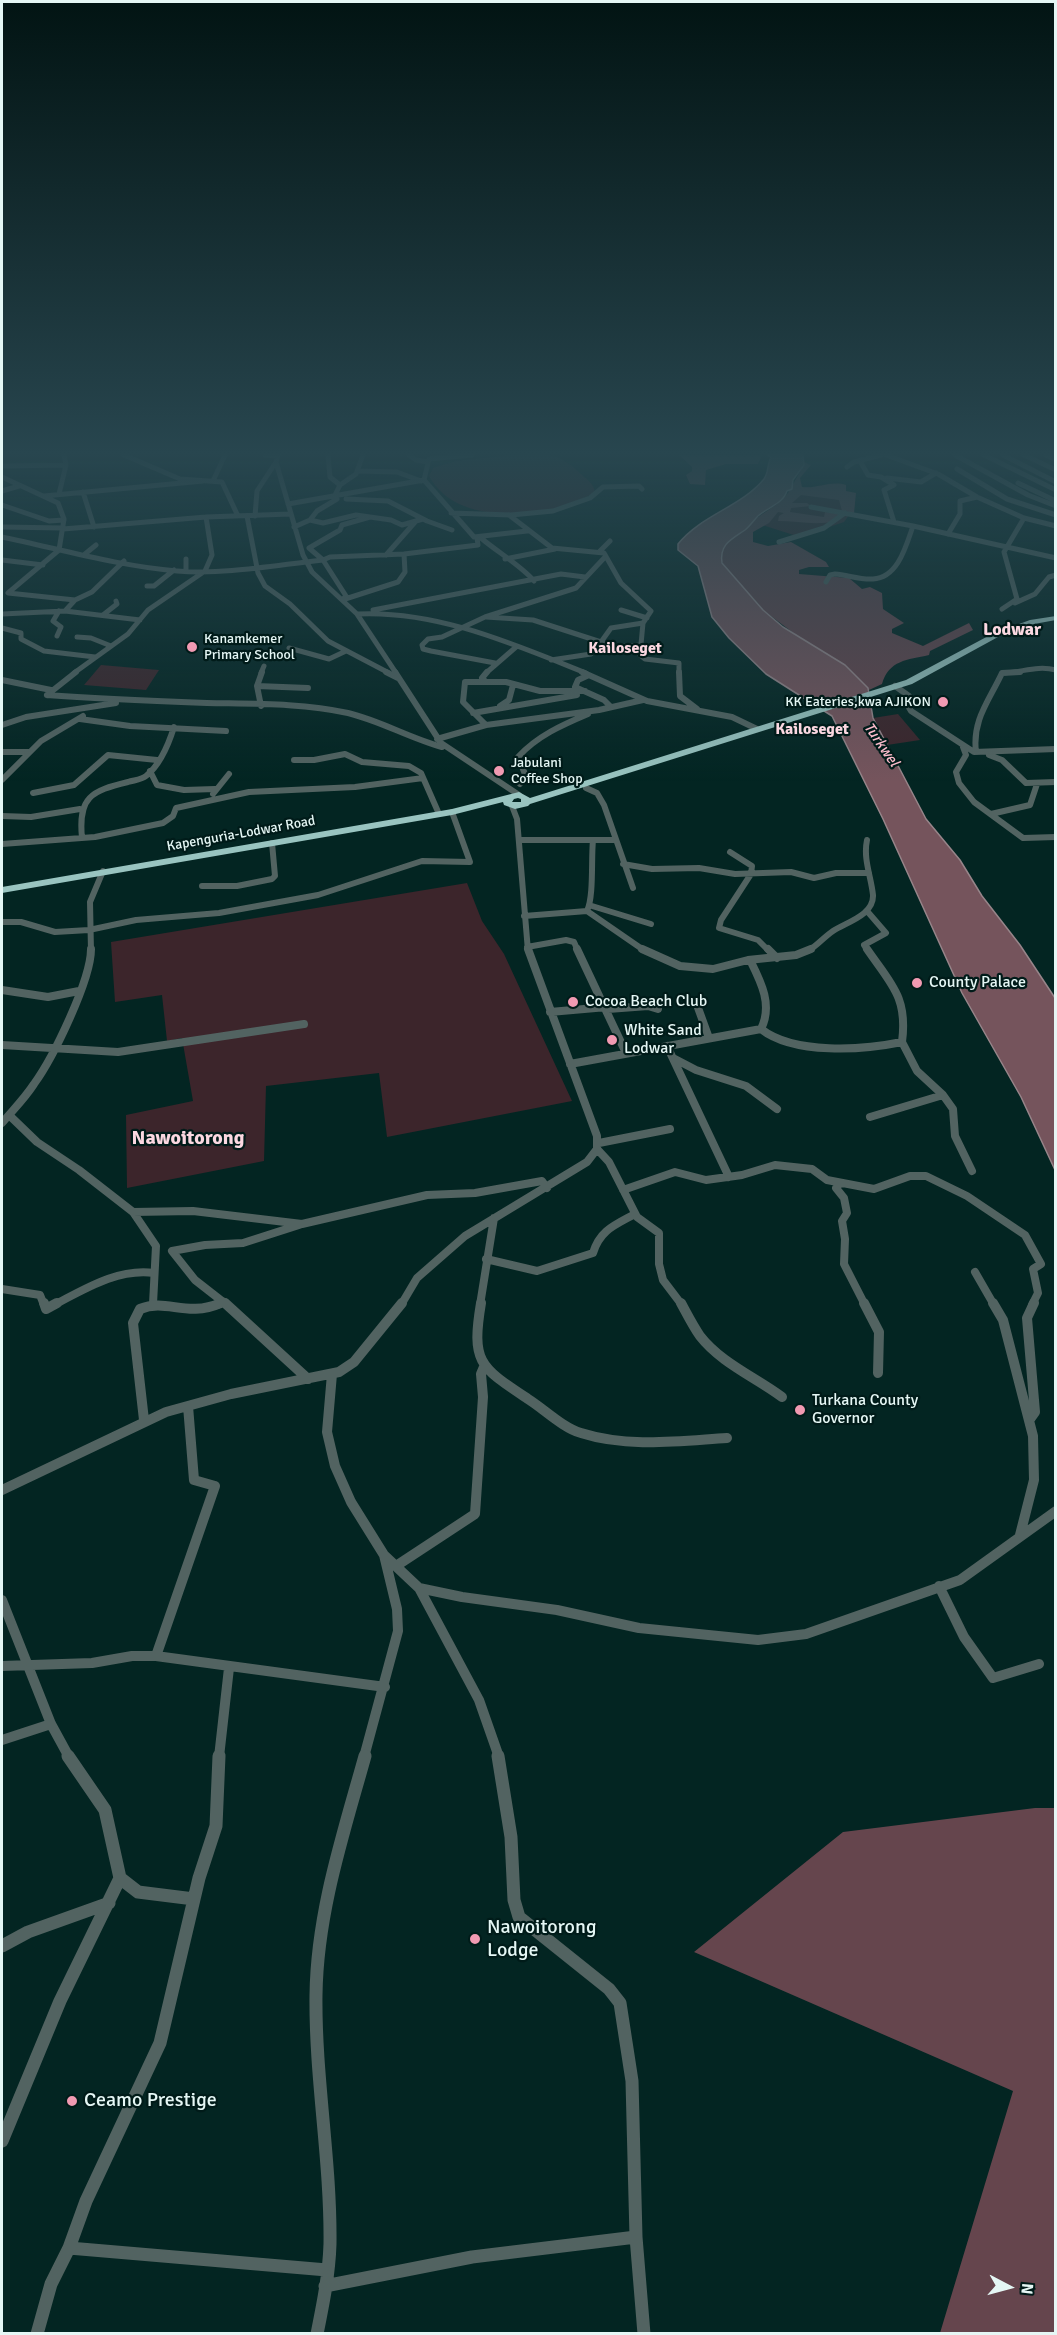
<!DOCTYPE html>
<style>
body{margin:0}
#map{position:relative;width:1057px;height:2335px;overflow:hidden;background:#032522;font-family:Signika,sans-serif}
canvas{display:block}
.frame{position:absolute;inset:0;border:3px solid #e5f7f5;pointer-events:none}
.north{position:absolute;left:979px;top:2257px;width:60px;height:60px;-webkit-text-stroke:4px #001b19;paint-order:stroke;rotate:96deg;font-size:16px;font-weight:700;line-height:24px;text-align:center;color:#e5f7f5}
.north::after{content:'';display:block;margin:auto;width:21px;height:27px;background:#e5f7f5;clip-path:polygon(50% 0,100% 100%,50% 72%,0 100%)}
</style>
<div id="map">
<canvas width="1057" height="2335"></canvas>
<div class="frame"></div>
<div class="north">N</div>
</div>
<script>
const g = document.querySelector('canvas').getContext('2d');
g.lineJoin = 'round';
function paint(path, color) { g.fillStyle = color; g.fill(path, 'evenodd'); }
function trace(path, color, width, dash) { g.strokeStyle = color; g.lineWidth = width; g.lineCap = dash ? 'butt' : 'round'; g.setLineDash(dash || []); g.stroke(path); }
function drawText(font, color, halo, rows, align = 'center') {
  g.font = font + ' Signika,sans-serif'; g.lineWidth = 4.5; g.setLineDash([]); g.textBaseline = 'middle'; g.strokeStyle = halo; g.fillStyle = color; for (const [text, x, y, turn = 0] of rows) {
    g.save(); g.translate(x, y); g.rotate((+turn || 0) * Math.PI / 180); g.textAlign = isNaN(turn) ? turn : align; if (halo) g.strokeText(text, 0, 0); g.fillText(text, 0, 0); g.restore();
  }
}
paint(new Path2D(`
 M513,455C547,455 556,450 582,475C589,481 594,484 595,493C581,499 566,507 551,510C509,517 452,518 429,476L433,468L456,461Z
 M797,490L854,497L852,511L844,522L800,537L756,523Z
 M101,665L159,670L146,690L84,685Z
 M898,714L920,740L887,745L873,718Z
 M467,883L482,921L504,954L572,1101L387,1137L379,1073L266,1086L264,1161L127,1188L126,1115L193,1101L182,1038L167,1041L162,995L115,1002L111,942Z`), '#3c252b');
paint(new Path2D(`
 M679,455H760L761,457L758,464H726L706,470L705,485L690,484L686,475L692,471V467Z
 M802,461L811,465L800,478L802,487C817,489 831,480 846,485V491L856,493L854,513L842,511L839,500L801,495L792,503H807L811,506L791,508L790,512L824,517L825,512L839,514L835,521C817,526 797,521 778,521L779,516L784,513L778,512L769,523L753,532V542L768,546L791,542L826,562L829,567H809L799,570V574L849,578L862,589L870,587L882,593L883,609L904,623L892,629V633L923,646L969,623L973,630L930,651L929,655C907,660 889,660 882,684L869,690L763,610C752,593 733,582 723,564C711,541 768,513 782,500C791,491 795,479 803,467Z
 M1035,1808H1056L1055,2333H940L1013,2091L694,1952L843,1832Z`), '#65454d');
const water = new Path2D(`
 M767,455H803L804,465L793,480L792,489L787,491C783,504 768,507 758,516C754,520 750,526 745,530C732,539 719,544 722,563L763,610L783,627L845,665L868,688L873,718L926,819L960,860L982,896L1020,945L1055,998V1170L1021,1097L962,993L883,819L832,716L766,674L729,638L712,617L698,566L678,550V544C701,515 741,507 764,479C769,472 767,464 771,457Z`);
paint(water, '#75545c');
trace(water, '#97858a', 1.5);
trace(new Path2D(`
 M124,455L180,479L222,482L237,514
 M265,455L278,456
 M278,455L276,462L303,555L312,572L357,614L396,673
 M328,455L330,477L340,485
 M409,455L416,460L428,462
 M472,455L429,459L424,480L474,537L527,531
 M886,455L938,474L977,497L1024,518L1056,526
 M955,455L1028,495L1056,506
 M984,455L1056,490
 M1003,455L1056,482
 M1024,455L1056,470
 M1046,455L1056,460
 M860,461L868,475L881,477L894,485L884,490L894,522
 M2,466L66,465
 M847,467L854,462L881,455
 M957,469L1007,499L1056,515
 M357,471L397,472L421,481
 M2,477L58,503L64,519L59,550L8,593L75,600
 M887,478L921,482L936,473
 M213,481L225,455
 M1018,483L1056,501
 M2,491L19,486
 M83,492L94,527
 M59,494L66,465L64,455
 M44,496L203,481
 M334,497L340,485L356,474L363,455
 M346,499L388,501L427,521L452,530
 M288,504L424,480
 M2,505L49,521L64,520
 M811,507L913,526L1056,558
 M451,513L511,515L553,511L590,498L603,487L639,486L642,489
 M509,515L552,548L604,553L621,583L651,611L643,623L640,655L645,659L679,663V673
 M247,516L258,573L265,586L290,604L328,641L389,673
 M255,516L257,491L276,462
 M370,517L342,525L340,530L309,548L323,560L330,557L404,554L478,545L477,538
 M310,520L317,511L337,499
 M2,527L63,528
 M294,527L310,520L323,523L356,515L391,520L402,525L423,519
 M63,529L206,517
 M948,534L960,514V501L977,497
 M2,537C60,549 118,566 177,571C225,575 276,565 323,560L346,596L342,600L398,582L405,572L404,554
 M481,538C496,551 523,567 534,581
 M779,542L824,528L845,513
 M600,551L610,541
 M85,554L96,545
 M386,555L416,521
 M186,559V571
 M505,559L555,549
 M2,560L43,565
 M826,582L830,575L835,574C848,575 860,580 873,579C898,578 906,546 913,526
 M147,586H154L174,570
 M1015,603L1035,594L1049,577L1056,575
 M1002,609L1017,599L1004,552L1024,518
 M373,610L561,574L585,577
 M621,610L647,618
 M65,611L140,620
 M2,614L65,611L75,600L92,592L124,561
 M357,614C437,610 513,644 586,673
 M103,615L117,604L116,601
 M486,617L533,620L601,642
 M2,628L21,633V639L44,651L95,657
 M57,636L61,627L53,621L59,611
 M77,637L91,638L111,646
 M641,645L611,647L601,642L611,628L643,623
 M289,648L329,659L346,651
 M551,660L591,654
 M495,663L431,651L423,649L422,645L428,639L442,637L485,617L576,588L605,557
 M74,673L128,634L148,610L205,571L212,555L206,517L290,514
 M261,673L264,666
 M486,673L516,647
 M1002,673C1021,673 1036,665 1056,670`), '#526361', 5);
trace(new Path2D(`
 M386,672L398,678
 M395,672L441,743L519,795
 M582,672L647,701L732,717L757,729
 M679,672L680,696L697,709
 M589,675L578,680L575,687L604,700L611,707
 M2,680L51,690
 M485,681L482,678L487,672
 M257,686L308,688
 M895,686L909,696L908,706L911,711L974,752L1056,749
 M47,695C100,699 153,701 207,703C254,704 302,703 348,713C381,721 409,738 442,747
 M47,695L76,672
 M261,706L257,686L262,672
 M500,706L509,700L513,685
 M473,713L577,695
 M80,719L130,726L226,731
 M2,725L26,717L116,703
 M486,725L463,702L465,682H506L540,691H585
 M437,739L486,725L599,710L643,700
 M963,747L966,755L956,772L959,783L974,802L1023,838L1056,837
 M2,752H28
 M976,752C972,720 989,701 1002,673L1020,672
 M989,755L1002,760L1026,783L1056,782
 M294,760H314L345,754L362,762L409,766L421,773L439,814
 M150,771L157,785L184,790L215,789
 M2,780L41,741L83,716
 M520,784L525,774L518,757C537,736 562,725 588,714
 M586,788L597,793L604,805L633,888
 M33,793L74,785L108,755L157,760
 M213,794L229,774
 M512,806L517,819L528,951
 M991,814L1030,805L1037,784
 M2,816L31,817L80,809
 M82,838C78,797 91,791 128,782C134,780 141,780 146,776C160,765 169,743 174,727
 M519,840H616
 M2,844L95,837L163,823L173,816L176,808L249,792L355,787L423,778
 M730,852L752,866L751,874L721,920L719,928L758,940L769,951
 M623,864L652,869L699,868L735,874L791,872L814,878L836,873H869
 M202,886H237L272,879L275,876L272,843
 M592,906L651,924
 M587,911C594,896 591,860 593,840
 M867,911L886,933L864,945L868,951
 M524,916L587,911L645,951
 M2,922H21L55,932L89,930L136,920L219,913L318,895L422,861L470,862L452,812
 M527,947L566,940L574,942L578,951
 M91,951L90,902L103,871
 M808,951C818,945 824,937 833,931C847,922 874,915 873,895C871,876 863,859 867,840`), '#526361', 6);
trace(new Path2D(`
 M577,949L626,1053
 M642,949L680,966L713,969L748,960L796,955L811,949
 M768,949L777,958
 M2,990L48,997L79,991
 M697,1005L709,1038
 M608,1009L648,1006L658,1009
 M550,1012L607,1007
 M761,1029C794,1055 863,1050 902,1042C908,997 891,984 867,949
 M902,1042L917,1071L943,1095L953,1109L955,1136L972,1171
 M2,1045L118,1052L304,1024
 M667,1046L729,1177
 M673,1058L696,1070L746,1086L777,1109
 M570,1064L761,1029C773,1005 761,982 750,960
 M9,1115L37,1142L79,1170L133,1212L193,1211L302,1224L427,1195L475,1193L542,1181L547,1188
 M870,1117L943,1095
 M2,1123C13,1110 25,1098 34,1084C53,1058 91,980 91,949
 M599,1143L670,1129
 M597,1149L609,1162L637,1217L659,1233V1264L663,1280L682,1305
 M840,1183L836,1188L844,1198L847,1213L842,1221L845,1239L844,1264L865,1305
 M623,1190L675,1172L706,1180L742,1175L775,1165L812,1169L827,1180L874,1189L910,1176H926L967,1196L1025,1235L1041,1264L1033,1269L1038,1293L1032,1305
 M133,1212L156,1246L153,1304
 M486,1259L537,1271L593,1253C600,1230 615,1225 635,1214
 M975,1272L994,1305
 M2,1289L40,1295L44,1305
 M54,1305C85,1289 118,1268 154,1273
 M217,1305L224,1302
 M227,1305L195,1280L172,1251L205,1245L243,1243L299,1225
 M401,1305L417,1278L465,1236L587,1162L597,1149V1136L528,949
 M480,1305L494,1218`), '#526361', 8);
trace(new Path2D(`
 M44,1303L46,1309L57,1303
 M225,1303L308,1379
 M481,1303C471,1363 480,1367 528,1399C544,1409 563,1428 581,1433C628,1448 679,1441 727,1438
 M681,1303C687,1314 693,1326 700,1336C721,1363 755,1377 782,1397
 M864,1303L879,1332L878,1373
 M993,1303L1003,1320L1033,1436L1034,1480L1020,1535
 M332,1374L327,1432L335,1466L351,1502L384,1555L419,1588L479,1700L499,1757
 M1030,1419L1035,1412L1027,1318L1034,1303
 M144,1420L133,1323L140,1309C167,1298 186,1318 221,1303
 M2,1490L166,1412L231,1394L339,1372L354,1362L402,1303
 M396,1566L475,1514L483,1397L481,1374L484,1367
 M939,1586L964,1637L993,1678L1039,1664
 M419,1588L462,1597L557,1610L639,1628L758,1640L806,1634L960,1580L1056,1511
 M2,1600L51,1724L69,1757
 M156,1656L215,1486L194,1480L188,1406
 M2,1666L92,1663L132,1656H156L385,1687
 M2,1740L51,1724
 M219,1757L229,1668
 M364,1757L398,1631L397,1609L384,1555`), '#526361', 10);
trace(new Path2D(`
 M68,1756L105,1810L120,1878L138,1892L194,1899
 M498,1756L511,1837L514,1900L519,1917L609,1989L620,2003L632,2081L636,2237L644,2334
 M2,1946L28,1932L109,1903
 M2,2141L60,2001L120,1878
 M69,2248L327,2270
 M325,2286L472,2257L636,2237
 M37,2334L51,2284L69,2248L86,2201L160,2043L199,1878L216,1826L219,1756
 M317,2334C323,2304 329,2275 330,2244C331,2161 315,2078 316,1995C317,1913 343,1835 365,1756`), '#526361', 13);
paint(new Path2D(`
 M1056,616V620L1034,624L998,637L912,684L530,804L528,806L515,809L504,805L503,802L452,815L2,893V887L452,809L519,792L530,798L906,680L992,634L1030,620ZM518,798L521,799V802H512L514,799Z`), '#99c4c0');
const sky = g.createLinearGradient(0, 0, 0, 782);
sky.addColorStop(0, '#021413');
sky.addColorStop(0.58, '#28464f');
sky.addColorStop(1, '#28464f00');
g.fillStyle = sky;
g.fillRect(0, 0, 1057, 782);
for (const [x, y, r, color] of [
 [192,647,6,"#f19ab2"],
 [943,702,6,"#f19ab2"],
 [499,771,6,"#f19ab2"],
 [917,983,6,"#f19ab2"],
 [573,1002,6,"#f19ab2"],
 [612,1040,6,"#f19ab2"],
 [800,1410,6,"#f19ab2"],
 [475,1939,6,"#f19ab2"],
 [72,2101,6,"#f19ab2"]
]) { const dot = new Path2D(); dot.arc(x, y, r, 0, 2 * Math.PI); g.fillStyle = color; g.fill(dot); trace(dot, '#001b19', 2); }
drawText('14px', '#e5f7f5', '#001b19', [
 ["Kanamkemer",204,639],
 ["Primary School",204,655],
 ["KK Eateries,kwa AJIKON",931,702,"right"],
 ["Jabulani",511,763],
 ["Coffee Shop",511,779]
], 'left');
drawText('14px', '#e5f7f5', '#001b19', [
 ["Kapenguria-Lodwar Road",241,834,-10]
]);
drawText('italic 15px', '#fbbccc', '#001b19', [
 ["Turkwel",881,745,55]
]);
drawText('bold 16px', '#fbd8e1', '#001b19', [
 ["Kailoseget",625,649],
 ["Kailoseget",812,730]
]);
drawText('16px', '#e5f7f5', '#001b19', [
 ["County Palace",929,983],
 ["Cocoa Beach Club",585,1002],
 ["White Sand",624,1031],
 ["Lodwar",624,1049],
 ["Turkana County",812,1401],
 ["Governor",812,1419]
], 'left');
drawText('bold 18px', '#fbd8e1', '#001b19', [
 ["Lodwar",1012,630]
]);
drawText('bold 20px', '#fbd8e1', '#001b19', [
 ["Nawoitorong",188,1139]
]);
drawText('20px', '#e5f7f5', '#001b19', [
 ["Nawoitorong",487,1928],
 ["Lodge",487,1951],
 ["Ceamo Prestige",84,2101]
], 'left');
</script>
